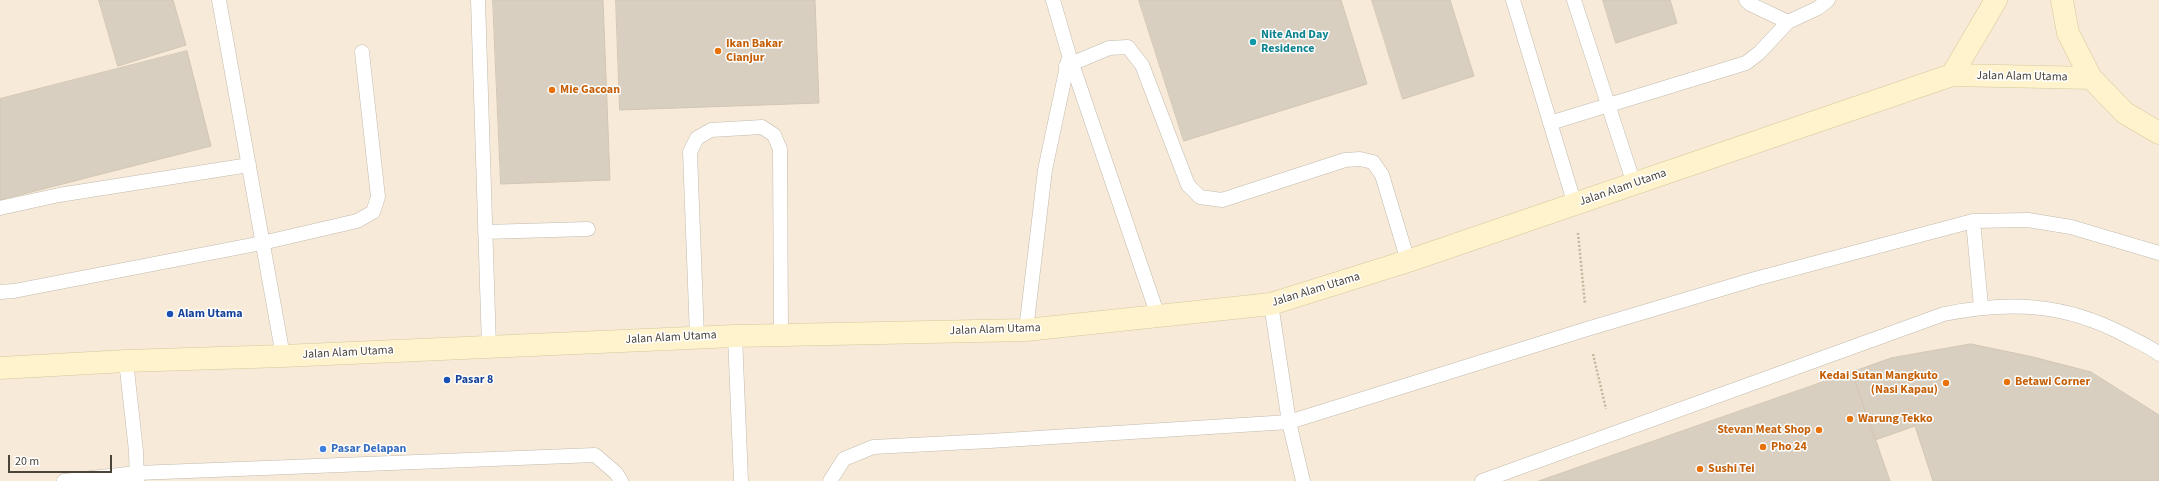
<!DOCTYPE html>
<style>
body{margin:0}
#map{position:relative;width:2159px;height:481px;overflow:hidden;background:#f6f3ec;font-family:"Source Sans 3",sans-serif}
canvas{display:block}
.scale{position:absolute;left:8px;top:455px;width:104px;height:18px;box-sizing:border-box;border:2px solid #4b4439;border-top:0;padding-left:5px;font-size:12px;line-height:14px;white-space:nowrap;color:#4b4439;-webkit-text-stroke:3px #fff;paint-order:stroke}
</style>
<div id="map">
<canvas width="2159" height="481"></canvas>
<div class="scale">20 m</div>
</div>
<script>
const g = document.querySelector('canvas').getContext('2d');
g.lineJoin = 'round';
function paint(path, color) { g.fillStyle = color; g.fill(path, 'evenodd'); }
function trace(path, color, width, dash) { g.strokeStyle = color; g.lineWidth = width; g.lineCap = dash ? 'butt' : 'round'; g.setLineDash(dash || []); g.stroke(path); }
function drawText(font, color, halo, rows, align = 'center') {
  g.font = font + ' "Source Sans 3",sans-serif'; g.lineWidth = 3; g.setLineDash([]); g.textBaseline = 'middle'; g.strokeStyle = halo; g.fillStyle = color; for (const [text, x, y, turn = 0] of rows) {
    g.save(); g.translate(x, y); g.rotate((+turn || 0) * Math.PI / 180); g.textAlign = isNaN(turn) ? turn : align; if (halo) g.strokeText(text, 0, 0); g.fillText(text, 0, 0); g.restore();
  }
}
paint(new Path2D(`
 M0,0H2159V481H0Z`), '#f7ead8');
const building = new Path2D(`
 M99,0H173L186,45L118,66Z
 M493,0H603L610,180L501,184Z
 M616,0H815L819,103L620,110Z
 M1139,0H1341L1367,84L1184,141Z
 M1372,0H1450L1474,76L1403,99Z
 M1603,0H1670L1677,23L1616,43Z
 M187,51L211,146L0,200V99Z
 M1971,344L2033,357L2091,372L2159,415V481H1933L1915,426L1875,440L1852,372L1891,358Z
 M1852,372L1890,481H1539Z`);
paint(building, '#d8cfc1');
trace(building, '#d3c7b4', 1);
const lane = new Path2D(`
 M219,0L283,356
 M478,0L489,347
 M1053,0L1069,55L1158,316
 M1513,0L1575,205
 M1574,0L1634,184
 M1746,0L1750,4L1788,22L1818,8L1828,0
 M1066,66L1109,48L1128,47L1142,65L1188,185L1200,197L1222,200L1345,160L1360,159L1373,162L1382,175L1408,261
 M1550,123L1746,63L1759,53L1788,22
 M0,208L59,195L249,165
 M1973,221L1981,306
 M485,232L588,229
 M0,292L14,291L262,243L357,221L373,212L378,197L362,52
 M1271,304L1289,422L1303,481
 M1026,330L1045,170L1069,57
 M735,336L741,481
 M697,337L690,152L697,138L711,130L762,127L774,135L780,149L781,335
 M126,361L136,451L137,481
 M64,481L137,473L595,455L616,473L621,481
 M830,481L844,459L873,447L990,441L1289,422L1587,329L1755,279L1973,221L2028,220L2071,227L2159,253
 M1482,481L1944,314C2010,301 2064,303 2125,335C2136,341 2149,346 2159,354`);
const secondary = new Path2D(`
 M2062,0L2068,33L2091,78L2125,113L2159,133
 M1952,75L1996,0
 M0,368L126,361L283,356L735,336L1026,330L1271,304L1408,261L1952,75L2091,78`);
trace(lane, '#c2bbae', 15);
trace(secondary, '#d6c79b', 23);
trace(new Path2D(`
 M1578,233L1585,304
 M1593,354L1606,409`), '#c4b79f', 2.5, [2, 2]);
trace(lane, '#fff', 14);
trace(secondary, '#fff3cd', 22);
for (const [x, y, r, color] of [
 [1253,42,4,"#0f9aa8"],
 [718,51,4,"#e8710a"],
 [552,90,4,"#e8710a"],
 [170,314,4,"#1a4fb4"],
 [447,380,4,"#1a4fb4"],
 [2007,382,4,"#e8710a"],
 [1946,383,4,"#e8710a"],
 [1850,419,4,"#e8710a"],
 [1819,430,4,"#e8710a"],
 [1763,447,4,"#e8710a"],
 [323,449,4,"#3f7fe0"],
 [1700,469,4,"#e8710a"]
]) { const dot = new Path2D(); dot.arc(x, y, r, 0, 2 * Math.PI); g.fillStyle = color; g.fill(dot); trace(dot, '#fff', 1.5); }
drawText('bold 12px', '#0d838f', '#fff', [
 ["Nite And Day",1261,35],
 ["Residence",1261,49]
], 'left');
drawText('bold 12px', '#c56008', '#fff', [
 ["Ikan Bakar",726,44],
 ["Cianjur",726,58],
 ["Mie Gacoan",560,90],
 ["Kedai Sutan Mangkuto",1938,376,"right"],
 ["(Nasi Kapau)",1938,390,"right"],
 ["Betawi Corner",2015,382],
 ["Warung Tekko",1858,419],
 ["Stevan Meat Shop",1811,430,"right"],
 ["Pho 24",1771,447],
 ["Sushi Tei",1708,469]
], 'left');
drawText('12px', '#4b4439', '#fff', [
 ["Jalan Alam Utama",2022,77,1],
 ["Jalan Alam Utama",1623,188,-19],
 ["Jalan Alam Utama",1316,290,-17],
 ["Jalan Alam Utama",995,330,-2],
 ["Jalan Alam Utama",671,338,-3],
 ["Jalan Alam Utama",348,353,-3]
]);
drawText('bold 12px', '#164399', '#fff', [
 ["Alam Utama",178,314],
 ["Pasar 8",455,380]
], 'left');
drawText('bold 12px', '#366cbe', '#fff', [
 ["Pasar Delapan",331,449]
], 'left');
</script>
